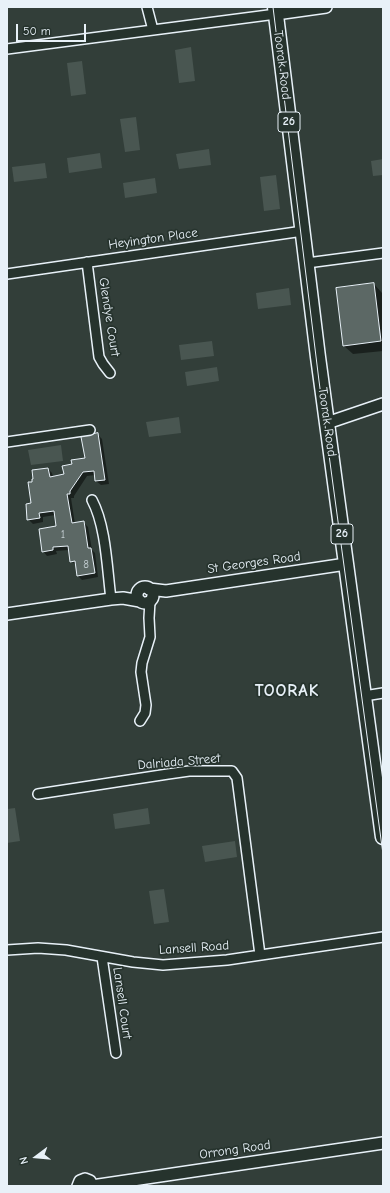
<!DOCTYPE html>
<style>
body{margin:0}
#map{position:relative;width:390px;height:1193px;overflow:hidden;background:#323e39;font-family:"Comic Neue",sans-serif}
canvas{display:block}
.frame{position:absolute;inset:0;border:8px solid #e8f1f8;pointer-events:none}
.north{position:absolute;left:16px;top:1137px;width:40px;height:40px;-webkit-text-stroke:3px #26332d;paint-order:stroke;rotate:254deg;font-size:11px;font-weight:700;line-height:16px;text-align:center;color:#e8f1f8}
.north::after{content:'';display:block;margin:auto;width:14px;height:18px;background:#e8f1f8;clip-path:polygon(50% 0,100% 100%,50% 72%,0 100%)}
.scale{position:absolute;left:16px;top:24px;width:70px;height:18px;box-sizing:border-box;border:2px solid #e8f1f8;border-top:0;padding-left:5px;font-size:12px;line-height:14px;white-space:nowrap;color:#e8f1f8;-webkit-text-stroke:3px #26332d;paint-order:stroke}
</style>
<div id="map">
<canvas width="390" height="1193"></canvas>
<div class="frame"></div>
<div class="north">N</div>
<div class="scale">50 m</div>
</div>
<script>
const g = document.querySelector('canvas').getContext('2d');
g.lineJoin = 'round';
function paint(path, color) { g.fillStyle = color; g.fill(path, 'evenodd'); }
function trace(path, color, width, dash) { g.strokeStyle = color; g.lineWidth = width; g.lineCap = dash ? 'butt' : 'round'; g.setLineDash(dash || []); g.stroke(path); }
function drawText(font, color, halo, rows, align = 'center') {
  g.font = font + ' "Comic Neue",sans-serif'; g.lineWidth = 3.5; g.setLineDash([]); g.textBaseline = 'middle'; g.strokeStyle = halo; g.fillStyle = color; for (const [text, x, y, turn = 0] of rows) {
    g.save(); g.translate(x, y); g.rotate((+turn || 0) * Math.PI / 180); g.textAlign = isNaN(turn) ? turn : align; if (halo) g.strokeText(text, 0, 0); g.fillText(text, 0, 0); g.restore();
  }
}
paint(new Path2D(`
 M191,47L195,81L179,83L175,50Z
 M82,61L86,94L71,96L67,63Z
 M136,117L140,150L125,152L120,119Z
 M209,149L211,165L179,169L176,154Z
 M100,153L102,168L69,173L67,158Z
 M383,159V175L373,176L371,161Z
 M45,163L47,178L14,182L12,167Z
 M276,175L280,209L264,211L260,177Z
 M155,178L157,193L125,198L123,183Z
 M289,288L291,305L258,309L256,293Z
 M212,341L214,356L181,360L179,345Z
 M217,367L219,381L187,386L185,372Z
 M179,417L181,433L149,437L146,422Z
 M61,445L63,461L31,465L28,450Z
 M15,808L20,841L7,843V809Z
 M148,808L150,824L115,829L113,814Z
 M235,841L237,857L205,862L202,846Z
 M164,889L169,922L154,924L149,891Z`), '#495651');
paint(new Path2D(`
 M374,284L382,293L383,351L353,354L344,346L337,289Z
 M98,435L102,439L109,484L101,485L96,481L95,475L87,476L74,496V498H71L75,524L84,523L88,527L92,550L95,553L98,577L82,580L78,576L76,565L71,561L69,550L56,551L57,554L47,556L43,551L57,527L55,515L43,517V522L33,524L28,519L32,504L33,483L48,469L52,473L53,477L65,475L73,465L86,459Z`), '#0007');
const building = new Path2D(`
 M374,283L381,341L343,346L336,288Z
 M98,433L105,480L95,481L94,471L83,472L70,491V494H67L72,523L84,521L88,548H91L95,573L77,576L75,561L70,562L68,546L53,547V550L42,552L39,529L56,526L54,511L39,513L40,518L27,520L26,504L31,503L28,482H32V479H33L32,470L48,468L50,477L64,474L62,466L72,464L71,460L85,458L81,437Z`);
paint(building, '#5c6865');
trace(building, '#e8f1f8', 1);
const minor = new Path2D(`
 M147,7L153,30
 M7,49L276,14
 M87,262L99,357L103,364L110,373
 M307,263L383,253
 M7,274L303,231
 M7,442L90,430
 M92,500C106,526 107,568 111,599
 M364,696L383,693
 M140,721L145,713L146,705L141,672L142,663L150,637L149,618L150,601
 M38,794L168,774L189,771H232L237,778L260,955
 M7,950L38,948L66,950L133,962L163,965L227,960L383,937
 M102,957L116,1053`);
const tertiary = new Path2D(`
 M276,14L326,7
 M327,423L383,404
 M137 595a8 8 0 1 1 16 0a8 8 0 1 1-16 0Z
 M149,589L166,591L346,564
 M7,614L111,599L123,598L140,601
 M78,1186L80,1181L85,1179L90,1181L92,1186
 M92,1186L383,1143`);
const primary = new Path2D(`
 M275,7L318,357L383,837`);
trace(minor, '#e8f1f8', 12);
trace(tertiary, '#e8f1f8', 14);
trace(primary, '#e8f1f8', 17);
trace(minor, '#26332d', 9);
trace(tertiary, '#26332d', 11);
trace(primary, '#26332d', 14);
trace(new Path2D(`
 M273,7L319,381L383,854`), '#e8f1f8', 1);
drawText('11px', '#c5cfd3', null, [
 ["1",63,535],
 ["8",86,565]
]);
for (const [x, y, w] of [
 [289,122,22],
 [342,534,22]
]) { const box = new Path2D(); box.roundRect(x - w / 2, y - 10, w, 20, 3); g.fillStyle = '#26332d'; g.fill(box); trace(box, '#e8f1f8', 1); }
drawText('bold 12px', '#e8f1f8', null, [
 ["26",289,122],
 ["26",342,534]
]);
drawText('13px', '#e8f1f8', '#26332d', [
 ["Toorak Road",282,65,83],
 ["Heyington Place",153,239,-8],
 ["Glendye Court",109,317,81],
 ["Toorak Road",327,422,82],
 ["St Georges Road",254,563,-8],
 ["Dalriada Street",179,762,-5],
 ["Lansell Road",194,948,-4],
 ["Lansell Court",122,1003,82],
 ["Orrong Road",235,1150,-8]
]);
g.letterSpacing = '1px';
drawText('bold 17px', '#e8f1f8', '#26332d', [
 ["TOORAK",287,691]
]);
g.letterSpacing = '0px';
</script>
